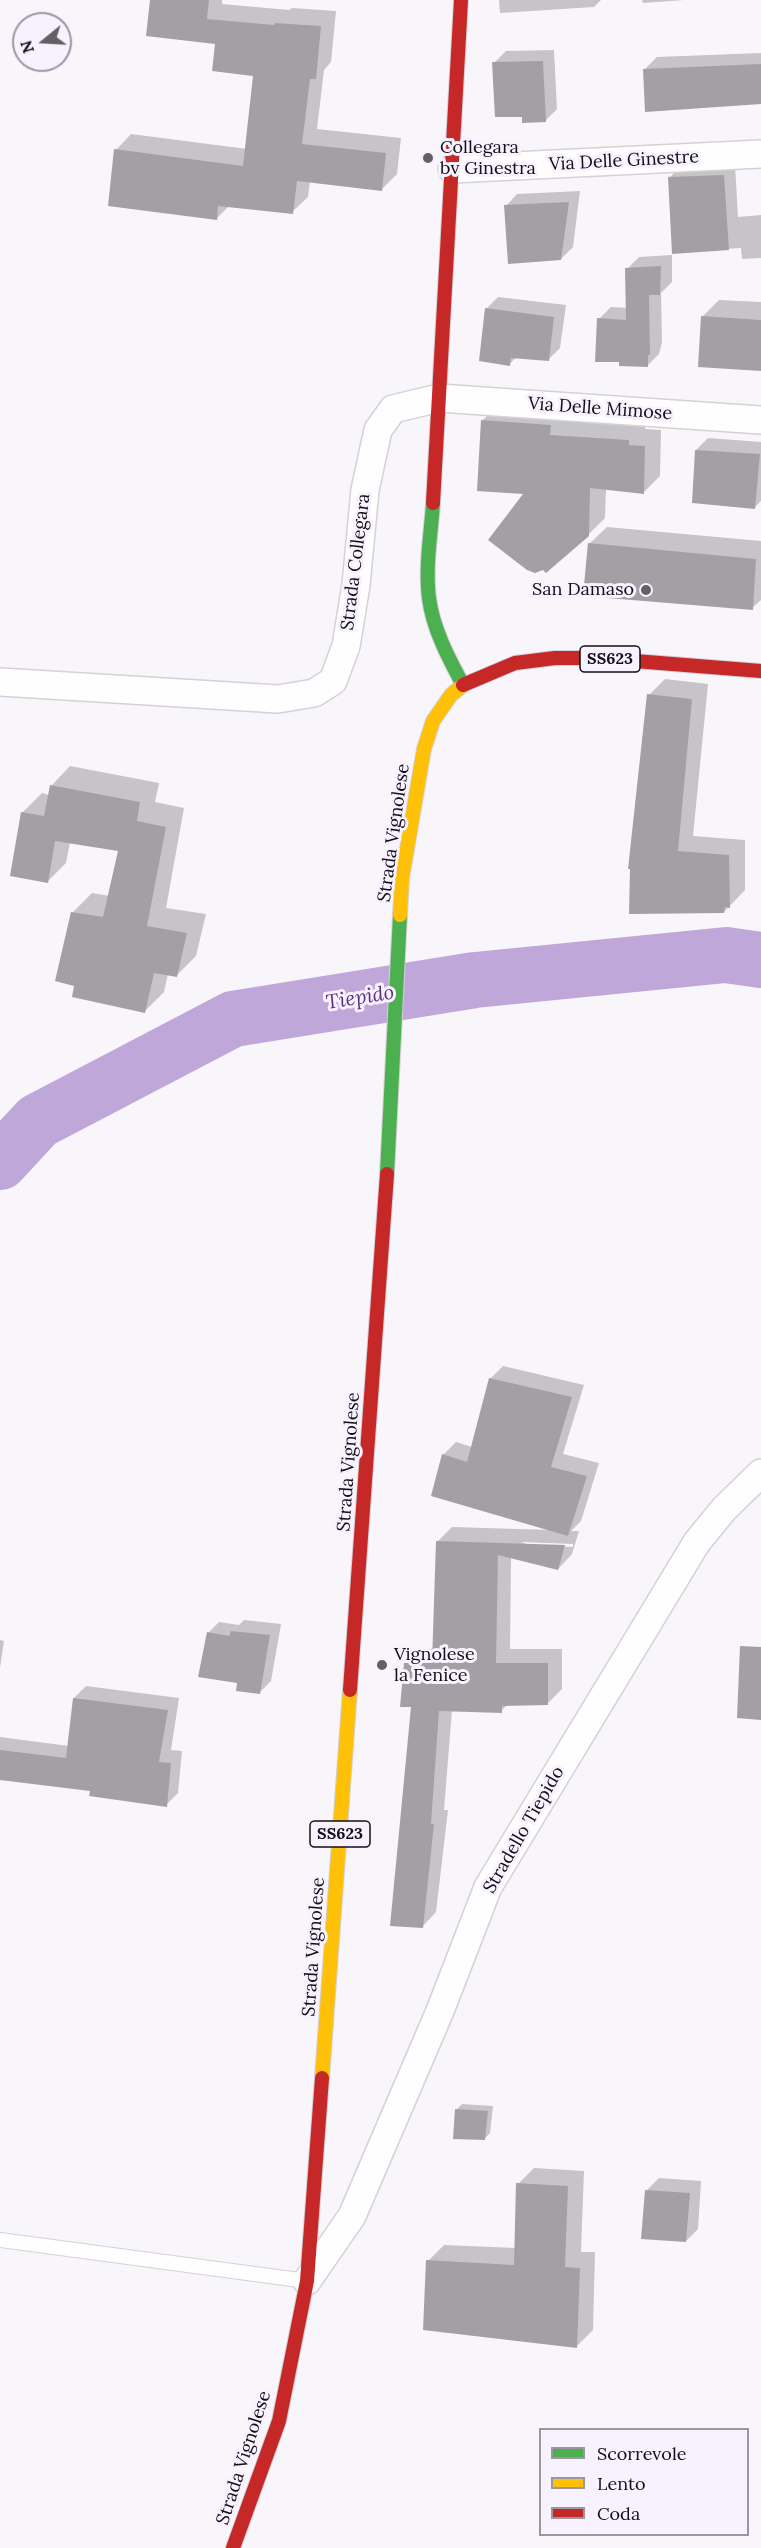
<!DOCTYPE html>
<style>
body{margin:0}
#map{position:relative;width:761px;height:2548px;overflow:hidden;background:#f8f5fb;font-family:Lora,serif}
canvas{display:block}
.legend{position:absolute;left:539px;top:2428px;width:210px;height:108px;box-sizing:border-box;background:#f7f2fe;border:2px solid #9b97a1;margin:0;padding:8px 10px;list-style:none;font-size:18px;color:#120f16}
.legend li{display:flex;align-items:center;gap:12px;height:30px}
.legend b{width:30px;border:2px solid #9b97a1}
.north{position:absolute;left:12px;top:12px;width:60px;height:60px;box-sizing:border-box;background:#f7f2fe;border:2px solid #9b97a1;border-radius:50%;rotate:252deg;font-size:16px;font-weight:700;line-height:24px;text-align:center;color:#120f16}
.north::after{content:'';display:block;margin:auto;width:21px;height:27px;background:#626066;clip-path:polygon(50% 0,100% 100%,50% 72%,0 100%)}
</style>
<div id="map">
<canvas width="761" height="2548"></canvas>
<ul class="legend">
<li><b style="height:8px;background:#4caf50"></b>Scorrevole</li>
<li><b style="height:8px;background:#ffc107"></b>Lento</li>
<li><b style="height:8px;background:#c62828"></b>Coda</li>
</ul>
<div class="north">N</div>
</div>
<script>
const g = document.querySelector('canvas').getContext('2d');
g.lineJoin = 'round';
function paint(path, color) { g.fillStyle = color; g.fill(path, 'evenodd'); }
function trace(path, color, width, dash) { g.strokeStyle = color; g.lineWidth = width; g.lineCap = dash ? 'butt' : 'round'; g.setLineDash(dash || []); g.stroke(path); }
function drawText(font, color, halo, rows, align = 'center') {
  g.font = font + ' Lora,serif'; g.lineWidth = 6; g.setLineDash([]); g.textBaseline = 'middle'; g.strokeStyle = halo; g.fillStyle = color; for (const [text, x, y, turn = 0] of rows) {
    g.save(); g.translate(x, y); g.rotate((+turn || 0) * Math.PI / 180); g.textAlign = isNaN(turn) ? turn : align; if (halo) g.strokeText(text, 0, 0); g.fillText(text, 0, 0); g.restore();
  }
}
paint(new Path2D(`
 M152,0H222V4L289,10L292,8L336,11L331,62L324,70L317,129L401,138L397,174L382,189L310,181L308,197L292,212L229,206L216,219L116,150L131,134L247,149L255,75L217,43Z
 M499,0H601L594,7L500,13Z
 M642,0H684L643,3Z
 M554,50L557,109L545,121L523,115L494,63L506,51Z
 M761,53V102L645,69L657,57Z
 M735,165L738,217L761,215V258L742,259L741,248L673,252L669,178L680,167Z
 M580,191L573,247L561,259L506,206L517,194Z
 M672,255V282L661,293L662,342L659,354L647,366L599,319L611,307L628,308L627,269L639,257Z
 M498,297L566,305L560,348L548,360L517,357L509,364L486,309Z
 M719,300L761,302V370L702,317Z
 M499,404L645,424V429L661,430L660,476L644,492L606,488L605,518L588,535L526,493L483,420Z
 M708,438L761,442V501L755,507L696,450Z
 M607,527L761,541V600L752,608L589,544Z
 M665,679L708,684L693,836L745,840V890L724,912L632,868L649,695Z
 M70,766L159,783L155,802L184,808L166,908L206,914L196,956L177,975L168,974L164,992L144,1012L76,985L73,912L92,893L110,896L120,850L70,842L66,863L47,882L22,813L42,793L49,795L51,786Z
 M503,1366L584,1385L563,1454L599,1463L581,1521L571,1531H579L572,1554L558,1569L511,1557L510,1649H562V1689L548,1703L508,1704L501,1711L452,1710L444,1810H448L436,1912L422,1927L413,1705L405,1663L420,1649H434L438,1541L452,1527L551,1530L443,1455L456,1442L472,1447L490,1379ZM521,1542L573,1544V1547L529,1545Z
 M244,1620L281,1624L271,1681L260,1692L239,1682L208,1633L219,1622L239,1625Z
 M0,1640L4,1641L0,1668Z
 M86,1686L179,1698L171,1750L182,1751L178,1793L166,1805L91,1790L0,1779V1737L69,1746L74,1698Z
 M462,2104L493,2106L490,2133L484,2139L456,2110Z
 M534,2168L584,2171L581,2252H595L593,2330L577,2346L428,2261L444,2245L516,2248L518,2184Z
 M659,2178L701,2181L698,2229L686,2241L647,2190Z`), '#0003');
trace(new Path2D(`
 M0,1162L38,1121L233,1019L475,980L726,955L761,960`), '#bfa7d9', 56);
paint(new Path2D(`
 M150,0H209L207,19L274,25L275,23L321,26L316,79H310L302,144L386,153L382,191L297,181L293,214L218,206L217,220L108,206L114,149L243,166L253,76L212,71L215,44L146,36Z
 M543,61L546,122L522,123V117H495L492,62Z
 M761,64V104L645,112L643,69Z
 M724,175L729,250L672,254L668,177Z
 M569,202L561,260L508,264L504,205Z
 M661,266L660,295H649L650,355H648V367L619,366V362H595L597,318L626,320L625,268Z
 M485,308L554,317L549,361L511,358L510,366L479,361Z
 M701,316L761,320V371L698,367Z
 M481,420L551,425L550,435L629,440V445L645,446L644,494L590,488L589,536L546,573L543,570L535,573L527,570L488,540L523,494L477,491Z
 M695,450L760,454L755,509L692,503Z
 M588,543L756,559L753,610L583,596Z
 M647,694L692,699L678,851L729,855L730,908L725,907L724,913L629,914L630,869H628Z
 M50,785L140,802L137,821L166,827L147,926L187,933L177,977L154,973L145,1013L72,997L74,986L55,981L71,912L103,917L118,851L55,841L48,883L10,876L21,812L44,816Z
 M489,1378L572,1397L551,1467L587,1476L568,1536L431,1496L442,1454L467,1462Z
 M436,1541L565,1545L558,1570L498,1555L496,1663H548V1705L502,1706V1713L439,1711L431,1824H434L423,1928L390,1926L411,1707H400L404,1663H432Z
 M231,1631L270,1635L260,1694L236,1691L237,1683L198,1677L207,1632L229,1636Z
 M740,1646L761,1647V1720L737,1718Z
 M73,1698L168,1710L159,1762L171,1763L167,1807L89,1796L90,1791L0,1780V1750L66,1758Z
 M455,2109L488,2111L485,2140L453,2139Z
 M516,2183L568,2186L565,2267L580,2268L577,2348L423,2330L426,2260L514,2265Z
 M645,2190L690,2193L686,2242L641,2239Z`), '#a2a0a5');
const lane = new Path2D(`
 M0,2240L307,2281`);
const street = new Path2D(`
 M452,169L761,154
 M0,682L278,699L314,693L333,681L346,646L356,585L365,490L378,430L393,409L439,398L761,420
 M307,2281L352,2216L440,2011L488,1887L697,1542L724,1509L761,1473`);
const fast = new Path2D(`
 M433,503C431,534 425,567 429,598C433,629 448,657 463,685
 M387,1174L400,915`);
const slow = new Path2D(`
 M400,915L402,878L424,749L433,721L451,695L463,685
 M322,2078L350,1690`);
const jam = new Path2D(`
 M433,503L461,0
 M463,685L515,663L555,658H597L761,671
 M350,1690L387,1174
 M233,2548L279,2421L307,2281L322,2078`);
trace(lane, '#d4d1d7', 16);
trace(street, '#d4d1d7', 30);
trace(fast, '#d4d1d7', 16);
trace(slow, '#d4d1d7', 16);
trace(jam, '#d4d1d7', 16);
trace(lane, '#fefefe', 14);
trace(street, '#fefefe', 27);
trace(fast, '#4caf50', 14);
trace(slow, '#ffc107', 14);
trace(jam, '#c62828', 14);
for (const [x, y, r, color] of [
 [428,158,6,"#626066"],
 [646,590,6,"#626066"],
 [382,1665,6,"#626066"]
]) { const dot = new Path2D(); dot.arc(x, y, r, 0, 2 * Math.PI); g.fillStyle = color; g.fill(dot); trace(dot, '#f7f2fe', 2); }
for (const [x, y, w] of [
 [610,659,60],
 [340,1834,60]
]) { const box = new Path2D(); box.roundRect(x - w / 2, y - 13, w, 26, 4.5); g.fillStyle = '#f7f2fe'; g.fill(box); trace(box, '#120f16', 1.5); }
drawText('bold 16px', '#120f16', null, [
 ["SS623",610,659],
 ["SS623",340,1834]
]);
drawText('18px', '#120f16', '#f7f2fe', [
 ["Collegara",440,148],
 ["bv Ginestra",440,169],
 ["San Damaso",634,590,"right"],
 ["Vignolese",394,1655],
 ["la Fenice",394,1676]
], 'left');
drawText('18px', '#120f16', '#f7f2fe', [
 ["Via Delle Ginestre",624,161,-3],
 ["Via Delle Mimose",600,409,4],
 ["Strada Collegara",356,562,-83],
 ["Strada Vignolese",394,833,-82],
 ["Strada Vignolese",349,1462,-86],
 ["Stradello Tiepido",524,1830,-60],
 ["Strada Vignolese",314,1947,-86],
 ["Strada Vignolese",244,2458,-72]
]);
drawText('italic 20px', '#5a2e83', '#f7f2fe', [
 ["Tiepido",360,998,-9]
]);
</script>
